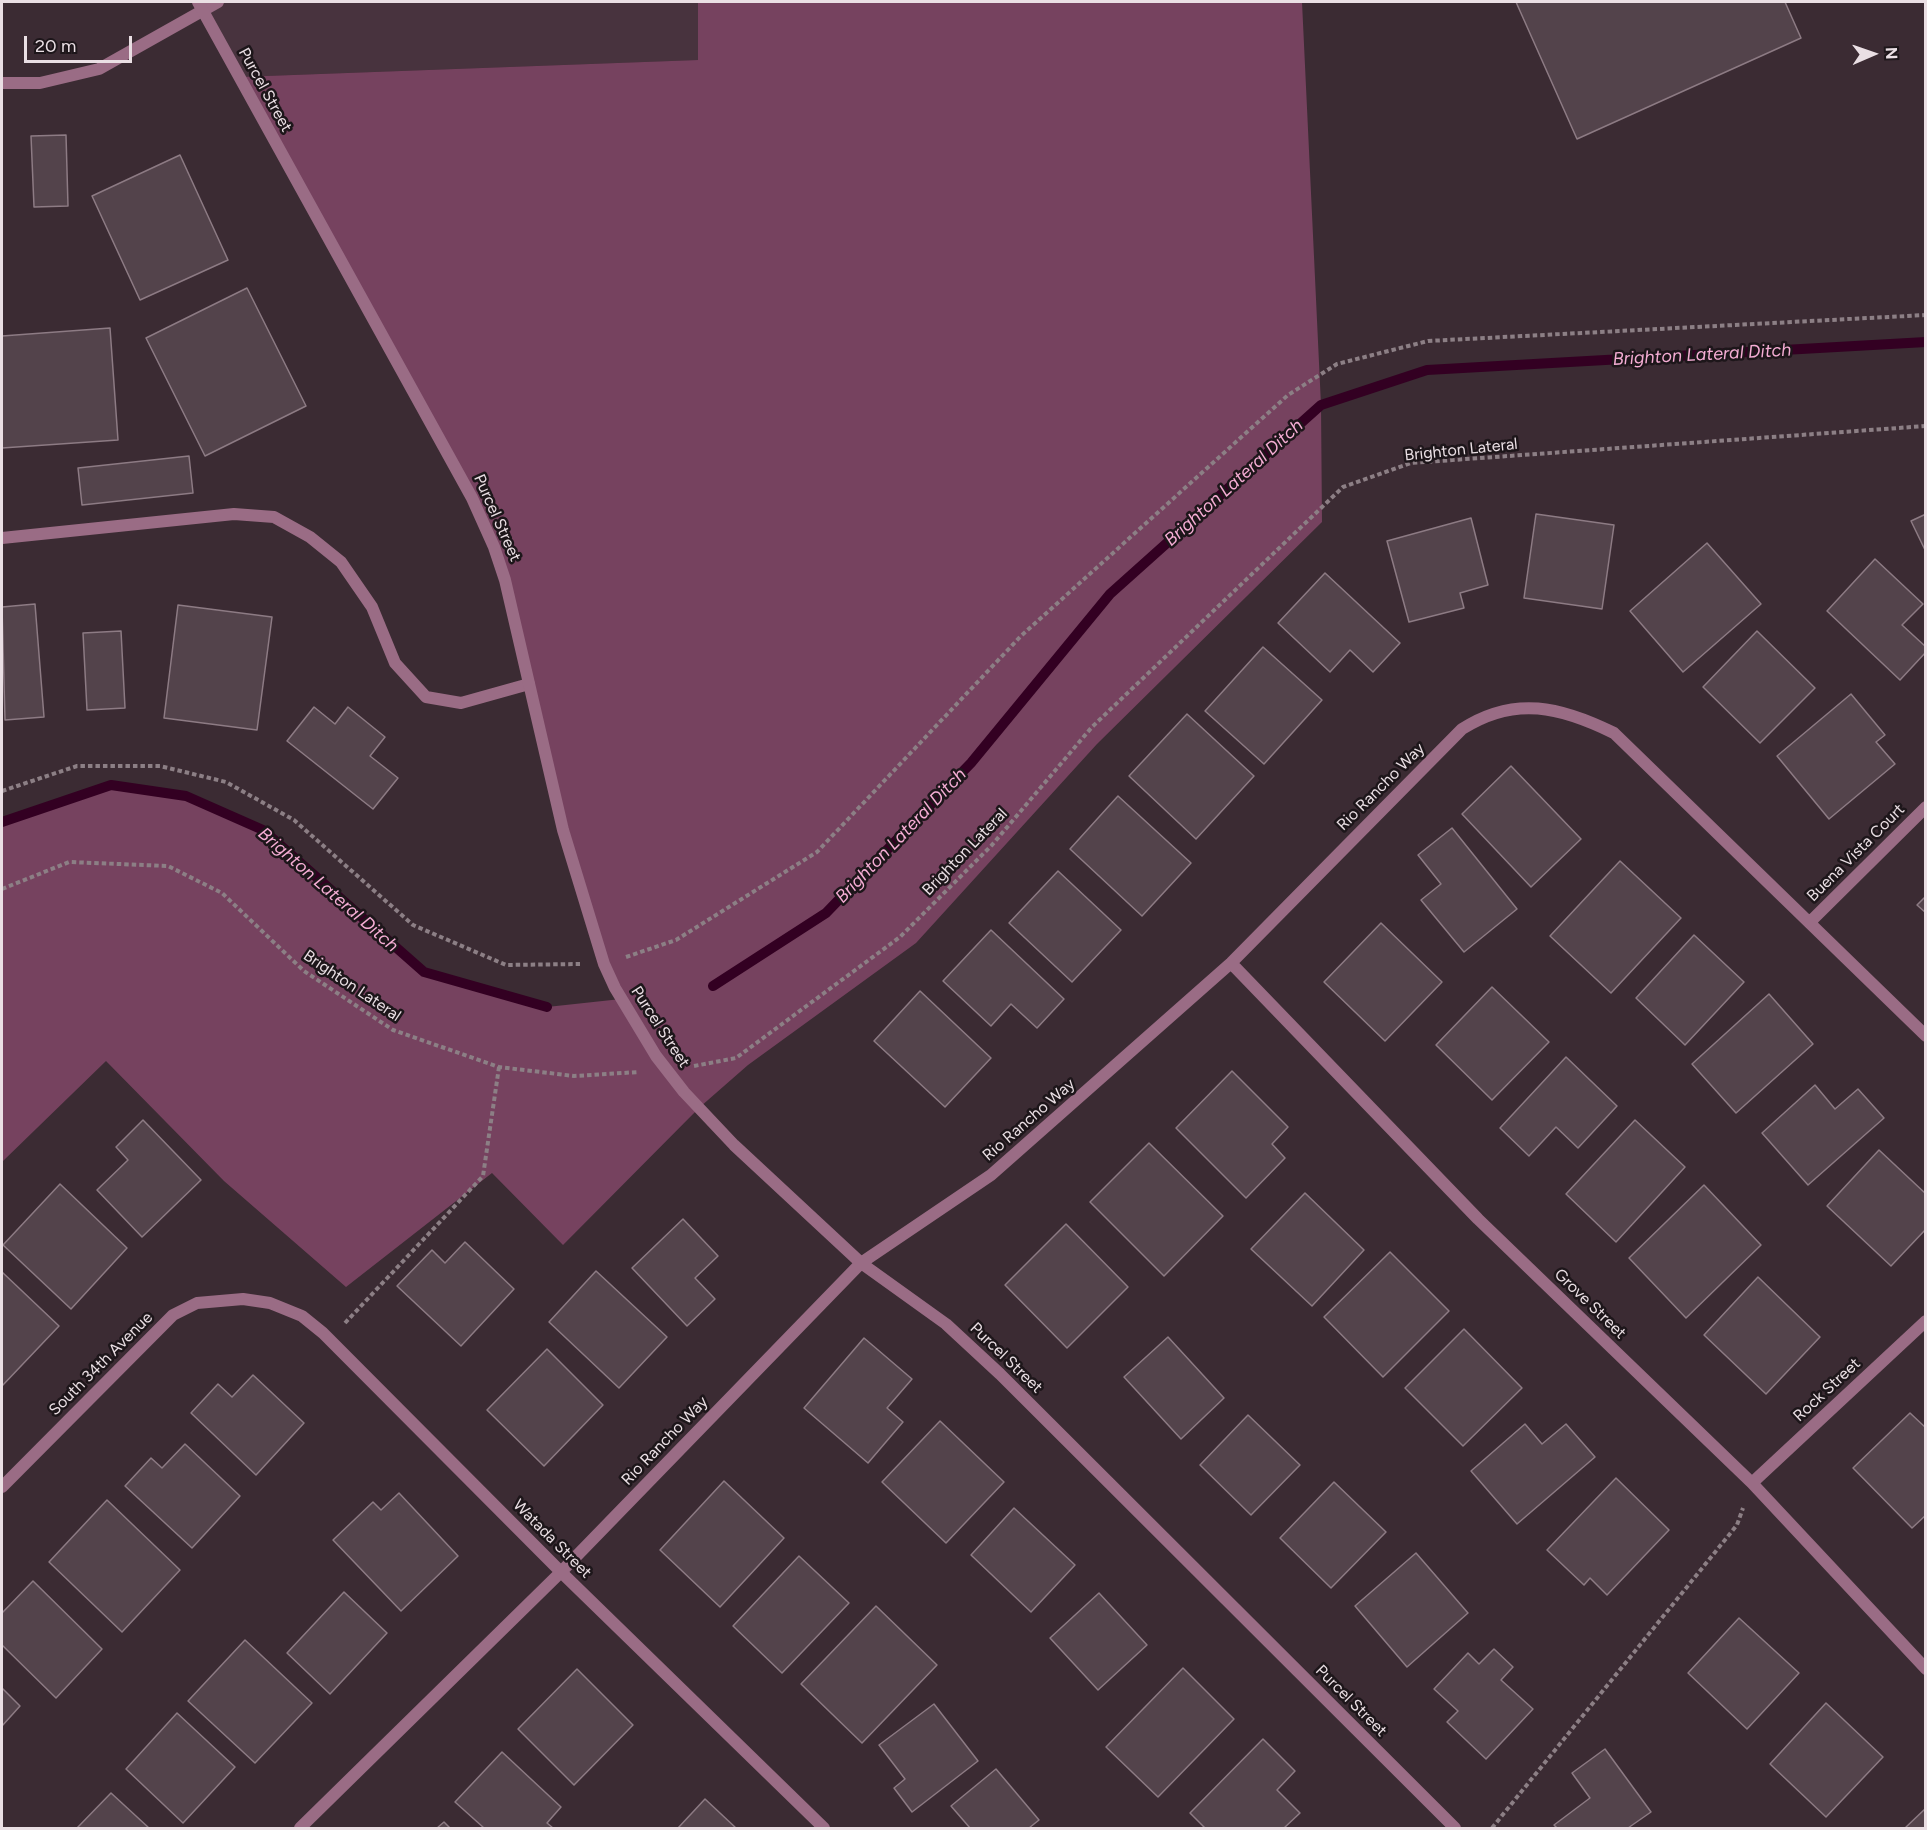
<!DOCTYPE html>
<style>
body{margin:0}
#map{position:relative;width:1927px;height:1830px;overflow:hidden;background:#3b2b33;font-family:Figtree,sans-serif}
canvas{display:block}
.frame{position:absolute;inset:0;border:3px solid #eadfe4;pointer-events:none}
.north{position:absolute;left:1843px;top:24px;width:60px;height:60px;-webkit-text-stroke:4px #1d161a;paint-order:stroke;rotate:88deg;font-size:16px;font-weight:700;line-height:24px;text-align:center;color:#eadfe4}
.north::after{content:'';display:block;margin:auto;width:21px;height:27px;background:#eadfe4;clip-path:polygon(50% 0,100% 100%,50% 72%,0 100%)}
.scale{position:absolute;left:24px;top:36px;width:108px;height:27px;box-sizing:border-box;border:3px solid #eadfe4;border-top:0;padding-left:8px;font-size:18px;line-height:21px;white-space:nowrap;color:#eadfe4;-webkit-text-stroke:4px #1d161a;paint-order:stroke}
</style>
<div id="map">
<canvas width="1927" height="1830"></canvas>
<div class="frame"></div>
<div class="north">N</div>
<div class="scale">20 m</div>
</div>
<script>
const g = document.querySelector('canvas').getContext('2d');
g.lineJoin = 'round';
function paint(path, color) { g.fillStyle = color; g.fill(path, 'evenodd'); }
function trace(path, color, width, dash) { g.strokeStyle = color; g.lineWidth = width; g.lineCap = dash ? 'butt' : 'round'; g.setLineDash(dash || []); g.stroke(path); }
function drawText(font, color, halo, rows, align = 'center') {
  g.font = font + ' Figtree,sans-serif'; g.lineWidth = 5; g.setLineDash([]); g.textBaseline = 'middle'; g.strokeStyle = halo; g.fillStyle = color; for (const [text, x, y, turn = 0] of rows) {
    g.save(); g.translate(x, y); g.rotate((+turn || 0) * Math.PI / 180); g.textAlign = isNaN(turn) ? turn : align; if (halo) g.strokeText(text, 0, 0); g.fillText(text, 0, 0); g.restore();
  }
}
paint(new Path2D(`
 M198,2H698L699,60L239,77Z`), '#48333e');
paint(new Path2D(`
 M698,2H1302L1321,405L1322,522L1097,744L916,943L748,1065L700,1107L563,1245L492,1173L346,1287L224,1181L106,1061L2,1162V822L111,785L186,796L263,830L424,972L547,1007L621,999L604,964L494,547L239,77L698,60Z`), '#76425f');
trace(new Path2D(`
 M2,822L111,785L186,796L263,830L424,972L547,1007
 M713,986L826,913L971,763L1110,594L1321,405L1427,370L1926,342`), '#302', 10);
const building = new Path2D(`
 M1516,2H1785L1801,38L1577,139Z
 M66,135L68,206L34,207L31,136Z
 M180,155L228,260L140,300L92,196Z
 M247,288L306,406L205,456L146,338Z
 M110,328L118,440L2,448V336Z
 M189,456L193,493L82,505L78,468Z
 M1536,514L1614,525L1602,609L1524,598Z
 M1926,514V552L1911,521Z
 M1471,518L1488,585L1460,593L1464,608L1409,622L1387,541Z
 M1707,543L1761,604L1683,672L1630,611Z
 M1875,559L1923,604L1902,625L1926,647V652L1900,680L1827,611Z
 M1325,573L1400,643L1373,672L1350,650L1330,672L1278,623Z
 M35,604L44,717L5,720L2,607Z
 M178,605L272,617L257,730L164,718Z
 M121,631L125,708L87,710L83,633Z
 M1757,631L1815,688L1760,743L1703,687Z
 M1263,647L1322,700L1264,764L1205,711Z
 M1851,694L1885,735L1876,742L1895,764L1829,819L1777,756Z
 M314,707L335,724L348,707L385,737L370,756L398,778L373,809L287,741Z
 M1187,714L1254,776L1196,839L1129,776Z
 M1511,766L1581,839L1531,887L1462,814Z
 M1118,796L1191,863L1142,916L1070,849Z
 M1452,828L1517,909L1464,952L1421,900L1441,884L1418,855Z
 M1620,861L1681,918L1611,993L1550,936Z
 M1058,871L1121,930L1072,982L1009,923Z
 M1926,896V913L1917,905Z
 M1381,923L1442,982L1385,1041L1324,982Z
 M991,930L1064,999L1037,1028L1011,1004L991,1026L943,981Z
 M1694,935L1744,982L1685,1045L1636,998Z
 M1492,987L1549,1042L1492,1100L1436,1045Z
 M920,991L991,1058L945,1107L874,1041Z
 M1769,994L1813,1044L1736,1113L1692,1064Z
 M1566,1057L1617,1106L1578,1148L1556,1127L1529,1156L1500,1128Z
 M1232,1071L1288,1127L1272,1144L1285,1158L1246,1198L1176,1128Z
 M1815,1085L1835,1109L1858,1089L1884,1118L1808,1185L1762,1133Z
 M143,1120L201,1180L142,1237L97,1190L128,1160L116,1147Z
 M1635,1120L1685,1167L1616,1242L1566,1194Z
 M1149,1143L1223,1216L1164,1276L1090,1202Z
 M1879,1150L1926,1194V1229L1891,1266L1827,1206Z
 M60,1184L127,1248L71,1309L3,1245Z
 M1704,1185L1761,1245L1686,1318L1629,1258Z
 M1305,1193L1364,1250L1312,1306L1251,1249Z
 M683,1219L718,1256L695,1278L715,1299L687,1326L632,1268Z
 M1066,1224L1128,1287L1067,1348L1005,1285Z
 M465,1242L514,1289L461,1346L397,1286L432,1250L445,1263Z
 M1390,1252L1449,1311L1383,1377L1324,1317Z
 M596,1271L667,1337L619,1388L549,1322Z
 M2,1272L59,1326L2,1386Z
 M1758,1277L1820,1337L1766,1394L1704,1335Z
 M1464,1329L1522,1388L1463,1446L1405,1388Z
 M1168,1337L1224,1398L1181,1439L1124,1377Z
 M864,1338L912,1379L887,1408L903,1422L868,1463L804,1408Z
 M547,1349L603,1405L544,1466L487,1410Z
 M253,1375L304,1423L256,1475L191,1413L218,1384L232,1397Z
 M1910,1413L1926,1428V1515L1912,1528L1853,1468Z
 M1248,1415L1300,1465L1251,1515L1200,1465Z
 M940,1421L1004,1482L946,1543L882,1482Z
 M1525,1424L1542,1444L1566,1424L1595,1457L1517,1524L1471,1471Z
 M185,1444L240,1496L192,1548L125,1486L151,1458L162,1468Z
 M1616,1478L1669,1530L1607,1595L1590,1578L1584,1585L1547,1550Z
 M724,1481L784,1538L720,1607L660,1550Z
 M1334,1482L1386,1532L1331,1588L1280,1538Z
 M399,1493L458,1556L401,1611L333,1540L373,1502L381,1510Z
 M107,1500L180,1570L122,1632L49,1562Z
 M1014,1508L1075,1565L1031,1612L971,1555Z
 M1416,1553L1468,1613L1407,1667L1355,1606Z
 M799,1556L849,1603L782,1673L733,1626Z
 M33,1581L102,1649L56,1698L2,1645V1613Z
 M344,1592L387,1633L330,1694L287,1653Z
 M1099,1593L1147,1645L1098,1690L1050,1638Z
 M876,1606L937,1665L862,1743L801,1684Z
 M1739,1618L1799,1673L1747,1729L1688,1673Z
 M245,1640L312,1703L255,1763L188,1701Z
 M1494,1649L1513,1667L1501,1680L1533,1709L1486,1759L1447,1722L1458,1711L1434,1689L1468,1653L1479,1664Z
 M1183,1668L1234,1719L1158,1797L1106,1747Z
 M577,1669L633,1725L574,1785L518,1729Z
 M2,1688L20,1706L2,1726Z
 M1826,1703L1883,1757L1826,1817L1770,1764Z
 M934,1704L978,1761L912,1812L894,1788L905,1779L879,1745Z
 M177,1713L235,1767L183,1823L126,1769Z
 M1263,1739L1295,1771L1277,1790L1300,1813L1284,1828H1205L1190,1813Z
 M1605,1749L1651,1812L1628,1828H1557L1554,1825L1590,1798L1572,1773Z
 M502,1752L561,1807L547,1823L553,1828H484L455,1802Z
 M996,1769L1039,1820L1029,1828H970L951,1806Z
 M111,1793L149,1828H77Z
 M705,1799L736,1828H678Z
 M1926,1808V1828H1905Z
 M444,1822L450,1828H437Z`);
paint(building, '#53434b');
trace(building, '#8d7b84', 1.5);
trace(new Path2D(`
 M2,791L77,766H160L226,782L294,820L413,925L506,965L580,964
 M2,889L69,862L168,866L222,893L304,971L393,1030L499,1067L574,1076L639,1072
 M626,957L676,940L817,852L1021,636L1288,395L1337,364L1428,341L1926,315
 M694,1066L736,1058L900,937L992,845L1092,727L1343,487L1411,463L1926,426
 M345,1323L483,1176L499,1067
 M1492,1828L1737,1525L1743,1508`), '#8c7f85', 4, [4.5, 3]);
trace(new Path2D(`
 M2,83H40L99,69L218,2
 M2,538L234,514L274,517L310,537L341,562L372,607L395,663L426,697L461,703L529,684`), '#9a6c85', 12);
trace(new Path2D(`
 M198,2L472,498L494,547L505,580L563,830L604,964L615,988L656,1056L684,1092L734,1145L861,1263L946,1324L1000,1374L1455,1828
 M1810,922L1926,807
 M1231,963L1478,1219L1752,1483L1926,1669
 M1752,1483L1926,1321
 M2,1487L173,1315L197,1303L243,1299L270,1303L302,1316L323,1333L561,1572L824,1828
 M300,1828L561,1572L861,1263L991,1175L1231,963L1462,729C1515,695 1561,707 1614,733L1926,1036`), '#9a6c85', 12);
drawText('16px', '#eadfe4', '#1d161a', [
 ["Purcel Street",265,90,61],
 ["Brighton Lateral",1461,450,-6],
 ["Purcel Street",497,518,66],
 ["Rio Rancho Way",1381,787,-45],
 ["Brighton Lateral",965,852,-46],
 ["Buena Vista Court",1856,853,-45],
 ["Brighton Lateral",352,986,34],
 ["Purcel Street",660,1027,57],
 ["Rio Rancho Way",1029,1120,-41],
 ["Grove Street",1590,1304,44],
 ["Purcel Street",1006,1358,44],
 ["South 34th Avenue",101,1364,-45],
 ["Rock Street",1827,1390,-43],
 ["Rio Rancho Way",665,1441,-46],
 ["Watada Street",552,1539,45],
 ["Purcel Street",1351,1701,45]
]);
drawText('italic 18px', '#f5add4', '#1d161a', [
 ["Brighton Lateral Ditch",1702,355,-3],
 ["Brighton Lateral Ditch",1234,483,-42],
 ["Brighton Lateral Ditch",901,836,-46],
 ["Brighton Lateral Ditch",328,890,41]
]);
</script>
